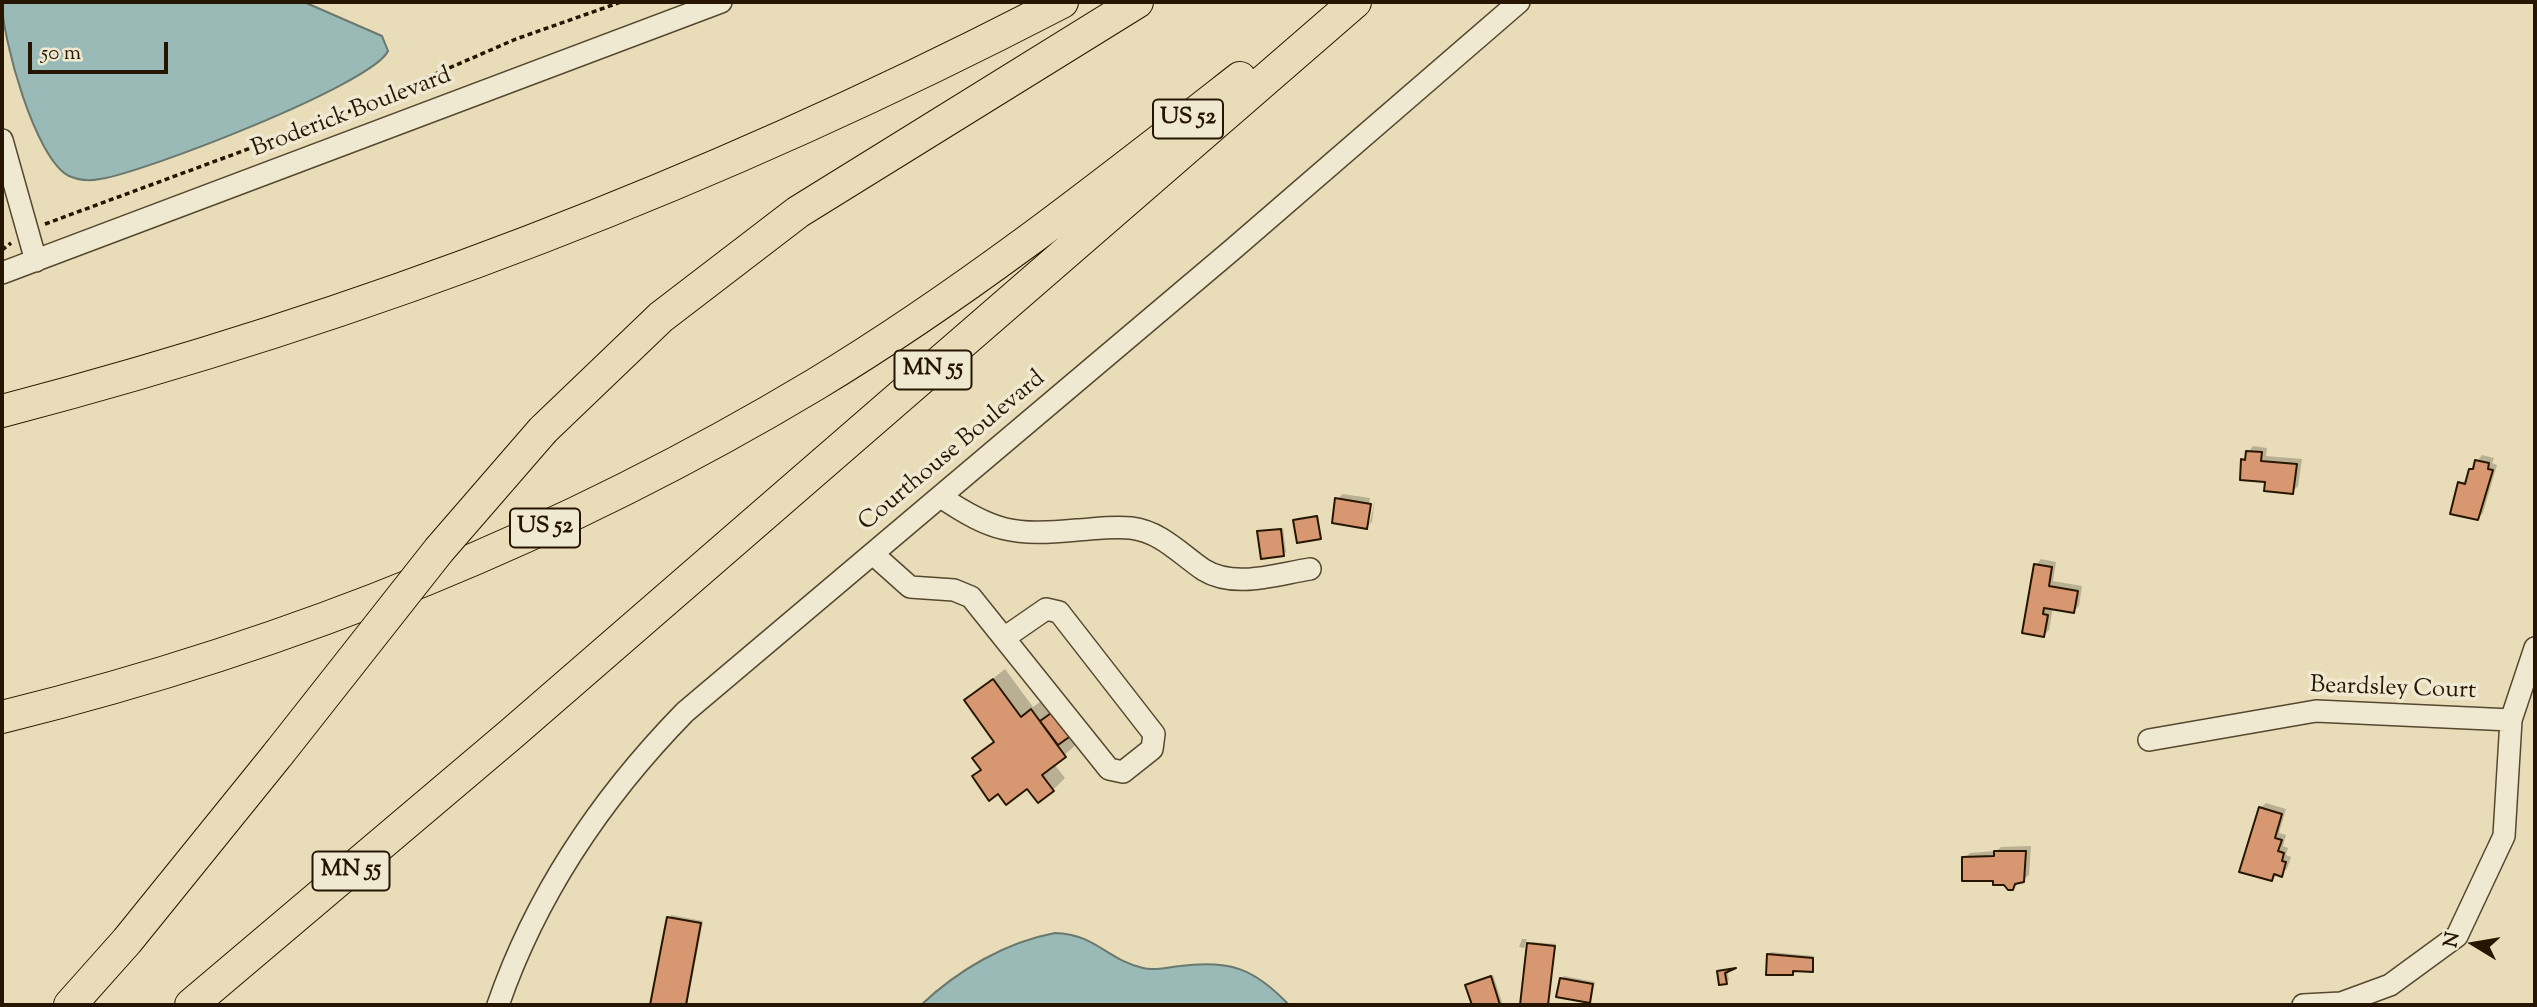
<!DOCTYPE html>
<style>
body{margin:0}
#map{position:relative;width:2537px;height:1007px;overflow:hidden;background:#e8ddb8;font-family:"Sorts Mill Goudy",serif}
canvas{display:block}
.frame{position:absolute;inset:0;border:4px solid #261601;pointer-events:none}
.north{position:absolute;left:2439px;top:909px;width:70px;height:70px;-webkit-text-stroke:5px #f0e9d1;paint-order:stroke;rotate:281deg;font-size:19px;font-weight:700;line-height:28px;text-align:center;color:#261601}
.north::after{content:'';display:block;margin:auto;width:24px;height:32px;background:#261601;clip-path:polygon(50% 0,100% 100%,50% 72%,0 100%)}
.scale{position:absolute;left:28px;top:42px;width:140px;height:32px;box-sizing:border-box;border:4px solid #261601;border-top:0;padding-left:9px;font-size:21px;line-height:24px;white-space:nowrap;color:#261601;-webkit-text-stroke:5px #f0e9d1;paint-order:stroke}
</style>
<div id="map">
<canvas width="2537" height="1007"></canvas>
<div class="frame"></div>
<div class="north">N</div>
<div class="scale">50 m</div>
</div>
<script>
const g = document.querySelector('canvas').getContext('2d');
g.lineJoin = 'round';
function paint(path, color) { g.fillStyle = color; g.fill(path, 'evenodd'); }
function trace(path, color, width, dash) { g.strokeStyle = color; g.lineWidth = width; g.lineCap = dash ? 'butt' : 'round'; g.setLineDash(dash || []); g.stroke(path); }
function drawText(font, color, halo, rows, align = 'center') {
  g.font = font + ' "Sorts Mill Goudy",serif'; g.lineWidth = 7; g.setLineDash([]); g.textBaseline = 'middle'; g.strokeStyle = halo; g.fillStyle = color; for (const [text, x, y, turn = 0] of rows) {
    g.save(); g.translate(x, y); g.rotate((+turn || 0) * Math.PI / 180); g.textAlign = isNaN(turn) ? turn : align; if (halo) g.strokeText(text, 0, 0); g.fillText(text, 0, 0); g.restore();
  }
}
const water = new Path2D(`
 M2,2H304L382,36L388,51C373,84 143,173 100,179C90,181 78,180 69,176C35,159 2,38 2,2Z
 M1055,933C1096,934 1107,960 1143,968C1154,971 1168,967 1180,966C1230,960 1254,968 1289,1005H921C958,970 1006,942 1055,933Z`);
paint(water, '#99bab6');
trace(water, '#6b786e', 2);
paint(new Path2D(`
 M2253,446L2267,448L2266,456L2302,459L2298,486L2292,492L2267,480L2243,460Z
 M2482,455L2494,458L2492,463L2497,465L2483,513L2477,519L2460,483L2469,479L2471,469Z
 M1343,494L1370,498L1366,523H1370L1375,499L1372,522L1366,527L1337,499Z
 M1318,515L1320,537L1295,520L1297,518Z
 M1283,528L1286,552L1283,554L1259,532Z
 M2041,559L2056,562L2053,581L2082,586L2079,606L2074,611L2053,607L2049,630L2044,635L2036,565Z
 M1005,669L1033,707L1044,699L1077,744L1054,764L1065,778L1053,790L1028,786L999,791L974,777L982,769L975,758L995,741L966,700Z
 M2266,803L2286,809L2279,833L2286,835L2283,846L2288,848L2286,855L2291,857L2287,869L2271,879L2260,808Z
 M2031,846L2029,875L2013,888L1964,858L1970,853L1996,851L2001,847Z
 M671,915L703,921L687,1005H652Z
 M1522,939H1527L1524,948L1519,947Z
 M1531,942L1556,944L1548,1005L1522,1004Z
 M1771,952L1814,956V967L1795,969L1792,974L1769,954Z
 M1727,969L1729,980L1726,982L1719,972Z
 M1493,975L1503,1005H1473L1467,985Z
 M1564,976L1595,982L1591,999L1589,1001L1561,979Z`), '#0003');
const building = new Path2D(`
 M2246,451L2262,452L2261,461L2297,464L2293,494L2264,491L2265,482L2240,480L2241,459L2245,460Z
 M2475,460L2489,463L2488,469L2493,470L2478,520L2450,514L2458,482L2465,484L2469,469H2473Z
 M1335,498L1371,504L1367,529L1332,523Z
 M1317,516L1321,539L1297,543L1293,520Z
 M1281,529L1284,556L1261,559L1257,531Z
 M2034,564L2052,567L2049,586L2078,591L2074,613L2044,608L2043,614L2048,615L2044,637L2022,633Z
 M993,679L1021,717L1031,709L1066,757L1042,775L1054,791L1038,803L1027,789L1006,805L998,794L989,801L972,776L981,770L972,758L994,742L964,700Z
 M1054,711L1072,735L1058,745L1040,721Z
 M2259,807L2282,814L2275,838L2282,840L2278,851L2284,853L2282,861L2286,862L2282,877L2274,874L2272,881L2239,872Z
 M1994,851H2026L2024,882L2015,884L2013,890H2008L2004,885H1993V881H1962V857L1994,856Z
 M667,917L701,923L686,1005H650Z
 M1527,943L1555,946L1548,1005H1520Z
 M1767,954L1813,958V972L1793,971V975H1766Z
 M1736,968L1725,973L1727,984L1719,985L1717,971Z
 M1491,976L1500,1005H1472L1465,985Z
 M1560,978L1593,984L1590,1003L1556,997Z`);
paint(building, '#d79770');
trace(building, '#261601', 2);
const minor = new Path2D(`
 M2,140L36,261
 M2,273L721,2
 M941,497C993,532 1014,536 1077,530C1094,529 1113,526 1131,528C1162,532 1180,554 1204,570C1235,589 1277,574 1310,569
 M873,554L910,587L954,590L971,597L1109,769L1123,772L1152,749L1154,734L1059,612L1046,609L1004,638
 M2149,740L2316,711L2511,720
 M498,1005C537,892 602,797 685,712L1232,250L1519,2
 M2303,1005L2341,1003L2390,985L2457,936L2504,836L2511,720L2535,648`);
const highway = new Path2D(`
 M2,411C370,315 725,177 1062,2
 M543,430L661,317L798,212L1137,2
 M2,717C290,646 561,537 816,384C965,294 1103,185 1240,78
 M70,1005L127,941L279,753
 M191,1005L510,735L1355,2`);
trace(minor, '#56482f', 24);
trace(highway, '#261601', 34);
trace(new Path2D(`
 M45,224L343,114L516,39L621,2
 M2,250L11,243`), '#261601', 3.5, [5, 3.5]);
trace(minor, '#f0e9d1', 21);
trace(highway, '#e8ddb8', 32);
const highwayBridge = new Path2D(`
 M279,753L439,550L543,430`);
trace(highwayBridge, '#261601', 34, []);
trace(highwayBridge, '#e8ddb8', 32);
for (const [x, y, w] of [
 [1188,119,70],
 [933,370,77],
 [545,528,70],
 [351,871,77]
]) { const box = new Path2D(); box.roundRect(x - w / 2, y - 19.5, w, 39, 5); g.fillStyle = '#f0e9d1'; g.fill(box); trace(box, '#261601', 2); }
drawText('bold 23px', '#261601', null, [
 ["US 52",1188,119],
 ["MN 55",933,370],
 ["US 52",545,528],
 ["MN 55",351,871]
]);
drawText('24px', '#261601', '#f0e9d1', [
 ["Broderick Boulevard",352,114,-21],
 ["Courthouse Boulevard",953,452,-40],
 ["Beardsley Court",2393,690,2]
]);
</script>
